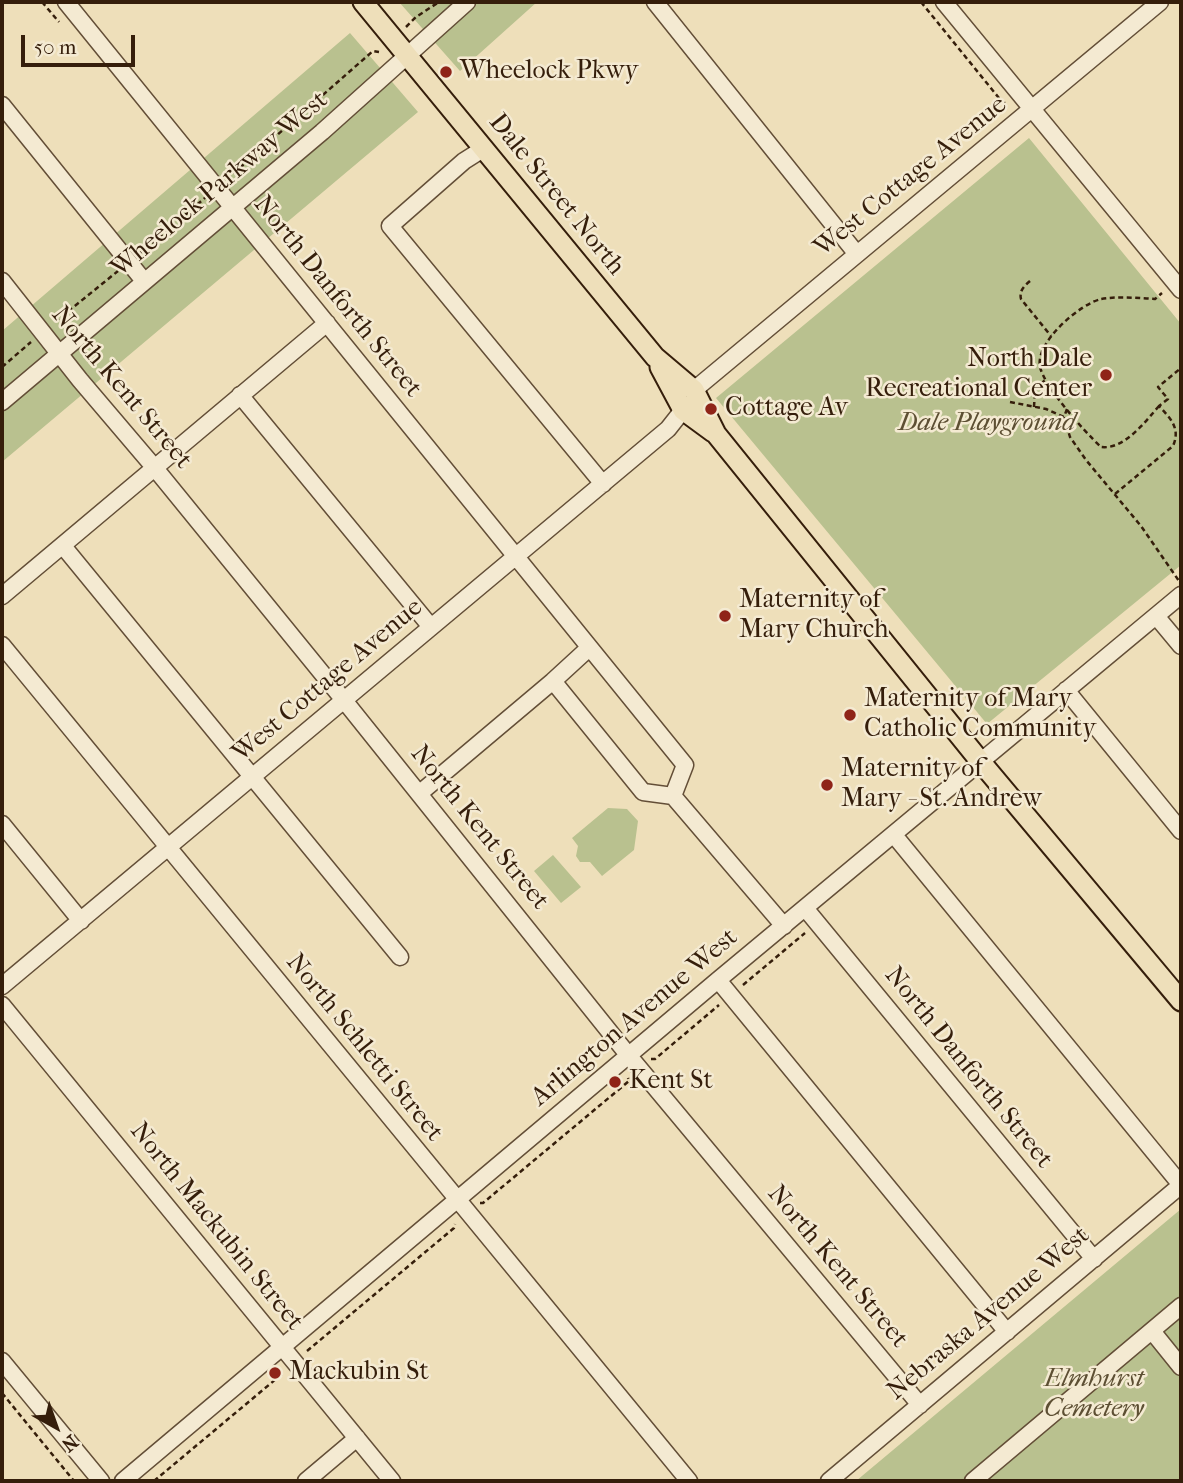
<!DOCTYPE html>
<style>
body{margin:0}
#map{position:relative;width:1183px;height:1483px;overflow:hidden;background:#eedfba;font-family:"IM FELL French Canon",serif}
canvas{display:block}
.frame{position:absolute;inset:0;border:4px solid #351e0b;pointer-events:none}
.north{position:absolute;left:21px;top:1392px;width:70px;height:70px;-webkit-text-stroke:5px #f4ead2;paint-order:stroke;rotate:140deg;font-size:19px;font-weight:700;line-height:28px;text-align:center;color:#351e0b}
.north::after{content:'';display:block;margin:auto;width:24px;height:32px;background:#351e0b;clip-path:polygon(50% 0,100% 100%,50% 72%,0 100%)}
.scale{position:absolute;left:21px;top:35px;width:114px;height:32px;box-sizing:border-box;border:4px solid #351e0b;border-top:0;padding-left:9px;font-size:21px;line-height:24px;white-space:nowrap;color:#351e0b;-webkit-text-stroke:5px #f4ead2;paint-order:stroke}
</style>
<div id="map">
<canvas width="1183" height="1483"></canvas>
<div class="frame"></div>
<div class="north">N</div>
<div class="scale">50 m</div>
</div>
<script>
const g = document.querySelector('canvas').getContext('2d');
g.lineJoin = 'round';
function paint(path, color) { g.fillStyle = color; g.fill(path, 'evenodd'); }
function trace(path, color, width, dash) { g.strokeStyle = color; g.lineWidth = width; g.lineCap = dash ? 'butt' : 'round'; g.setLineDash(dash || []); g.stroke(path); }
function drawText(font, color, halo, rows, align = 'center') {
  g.font = font + ' "IM FELL French Canon",serif'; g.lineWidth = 5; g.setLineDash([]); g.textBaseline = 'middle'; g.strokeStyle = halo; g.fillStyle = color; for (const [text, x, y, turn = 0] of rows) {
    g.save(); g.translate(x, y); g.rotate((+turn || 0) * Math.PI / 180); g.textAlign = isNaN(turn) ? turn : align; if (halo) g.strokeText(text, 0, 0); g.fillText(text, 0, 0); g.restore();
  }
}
paint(new Path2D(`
 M399,2H537L460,71Z
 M350,33L418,112L2,462V331Z
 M1029,138L1181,324V565L987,724L716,398Z
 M608,808L627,809L638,821L634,850L602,876L590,862H580L576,856L578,846L572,838Z
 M553,855L581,887L561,903L534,871Z
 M1181,1209V1481H856Z`), '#b9c18f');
const minor = new Path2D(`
 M66,2L685,765L673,796
 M655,2L856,253
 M944,2L1181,290
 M2,105L144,281
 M483,149L464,161L390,226L603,484
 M2,281L80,380L154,467L343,699L629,1056L920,1405
 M694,390L1160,2
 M240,395L431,627
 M2,402L322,132L467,2
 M63,546L400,957
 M2,596L327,323
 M1156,616L1181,646
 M2,645L689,1481
 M553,681L589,648
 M1066,690L1181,831
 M420,793L553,681L643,792L673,796L784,926
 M2,824L81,921
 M894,835L1181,1185
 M805,908L1094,1259
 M718,980L1007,1332
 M2,986L668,429L683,410
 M2,1005L392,1481
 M1152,1331L1181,1367
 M2,1361L101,1481
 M123,1481L718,980L1181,595
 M306,1481L357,1438
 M829,1481L1181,1185
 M973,1481L1181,1306`);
const major = new Path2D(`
 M363,2L655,357L694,390L716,434L980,761L1181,1001
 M660,367L683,410L713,432`);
trace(minor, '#634e37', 19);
trace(major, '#351e0b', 23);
trace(new Path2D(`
 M42,2L59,22
 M921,2L1003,103H1006
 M406,27L416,17L439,2
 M227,179L373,51L379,52
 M139,254L206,197
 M1030,281C1024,286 1019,291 1021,299L1051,336
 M55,322L118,271
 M2,367L31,342
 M1010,402L1046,409L1064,417
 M1159,406C1145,422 1124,450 1101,447C1085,432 1045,388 1040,367C1035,342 1080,304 1101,299C1119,296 1137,298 1155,299L1162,293
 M1034,407L1035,390L1045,380
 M1067,409L1064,417L1070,437L1086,460L1141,526L1179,581
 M1115,494L1173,446C1181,428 1170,418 1159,406L1168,399L1158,387L1181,368
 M743,985L805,933
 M651,1059H655L719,1005
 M480,1203H483L629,1081L628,1078
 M307,1351L454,1228L455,1224
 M2,1393L74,1481
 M154,1481L282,1374V1371`), '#351e0b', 2.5, [5, 3.5]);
trace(minor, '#f4ead2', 16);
trace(major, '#eedfba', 19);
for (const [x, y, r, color] of [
 [446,72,7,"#8f2418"],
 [1106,375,7,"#8f2418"],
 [711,409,7,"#8f2418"],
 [725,616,7,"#8f2418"],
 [850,715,7,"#8f2418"],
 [827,785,7,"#8f2418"],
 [615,1082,7,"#8f2418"],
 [275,1373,7,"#8f2418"]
]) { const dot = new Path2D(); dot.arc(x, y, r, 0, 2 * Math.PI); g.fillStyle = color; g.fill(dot); trace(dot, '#f4ead2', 2.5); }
drawText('26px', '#351e0b', '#f4ead2', [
 ["Wheelock Pkwy",460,72],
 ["North Dale",1092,360,"right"],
 ["Recreational Center",1092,390,"right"],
 ["Cottage Av",725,409],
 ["Maternity of",739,601],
 ["Mary Church",739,631],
 ["Maternity of Mary",864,700],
 ["Catholic Community",864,730],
 ["Maternity of",841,770],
 ["Mary - St. Andrew",841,800],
 ["Kent St",629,1082],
 ["Mackubin St",289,1373]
], 'left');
drawText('26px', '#351e0b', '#f4ead2', [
 ["West Cottage Avenue",911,177,-39],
 ["Wheelock Parkway West",220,185,-40],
 ["Dale Street North",556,195,51],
 ["North Danforth Street",337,297,51],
 ["North Kent Street",121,388,50],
 ["West Cottage Avenue",328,681,-40],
 ["North Kent Street",479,828,51],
 ["Arlington Avenue West",635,1018,-40],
 ["North Schletti Street",364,1048,51],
 ["North Danforth Street",968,1068,51],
 ["North Mackubin Street",216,1227,51],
 ["North Kent Street",837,1267,50],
 ["Nebraska Avenue West",989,1314,-40]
]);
drawText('italic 26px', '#5d4f33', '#f4ead2', [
 ["Dale Playground",987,424],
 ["Elmhurst",1094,1380],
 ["Cemetery",1094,1410]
]);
</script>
